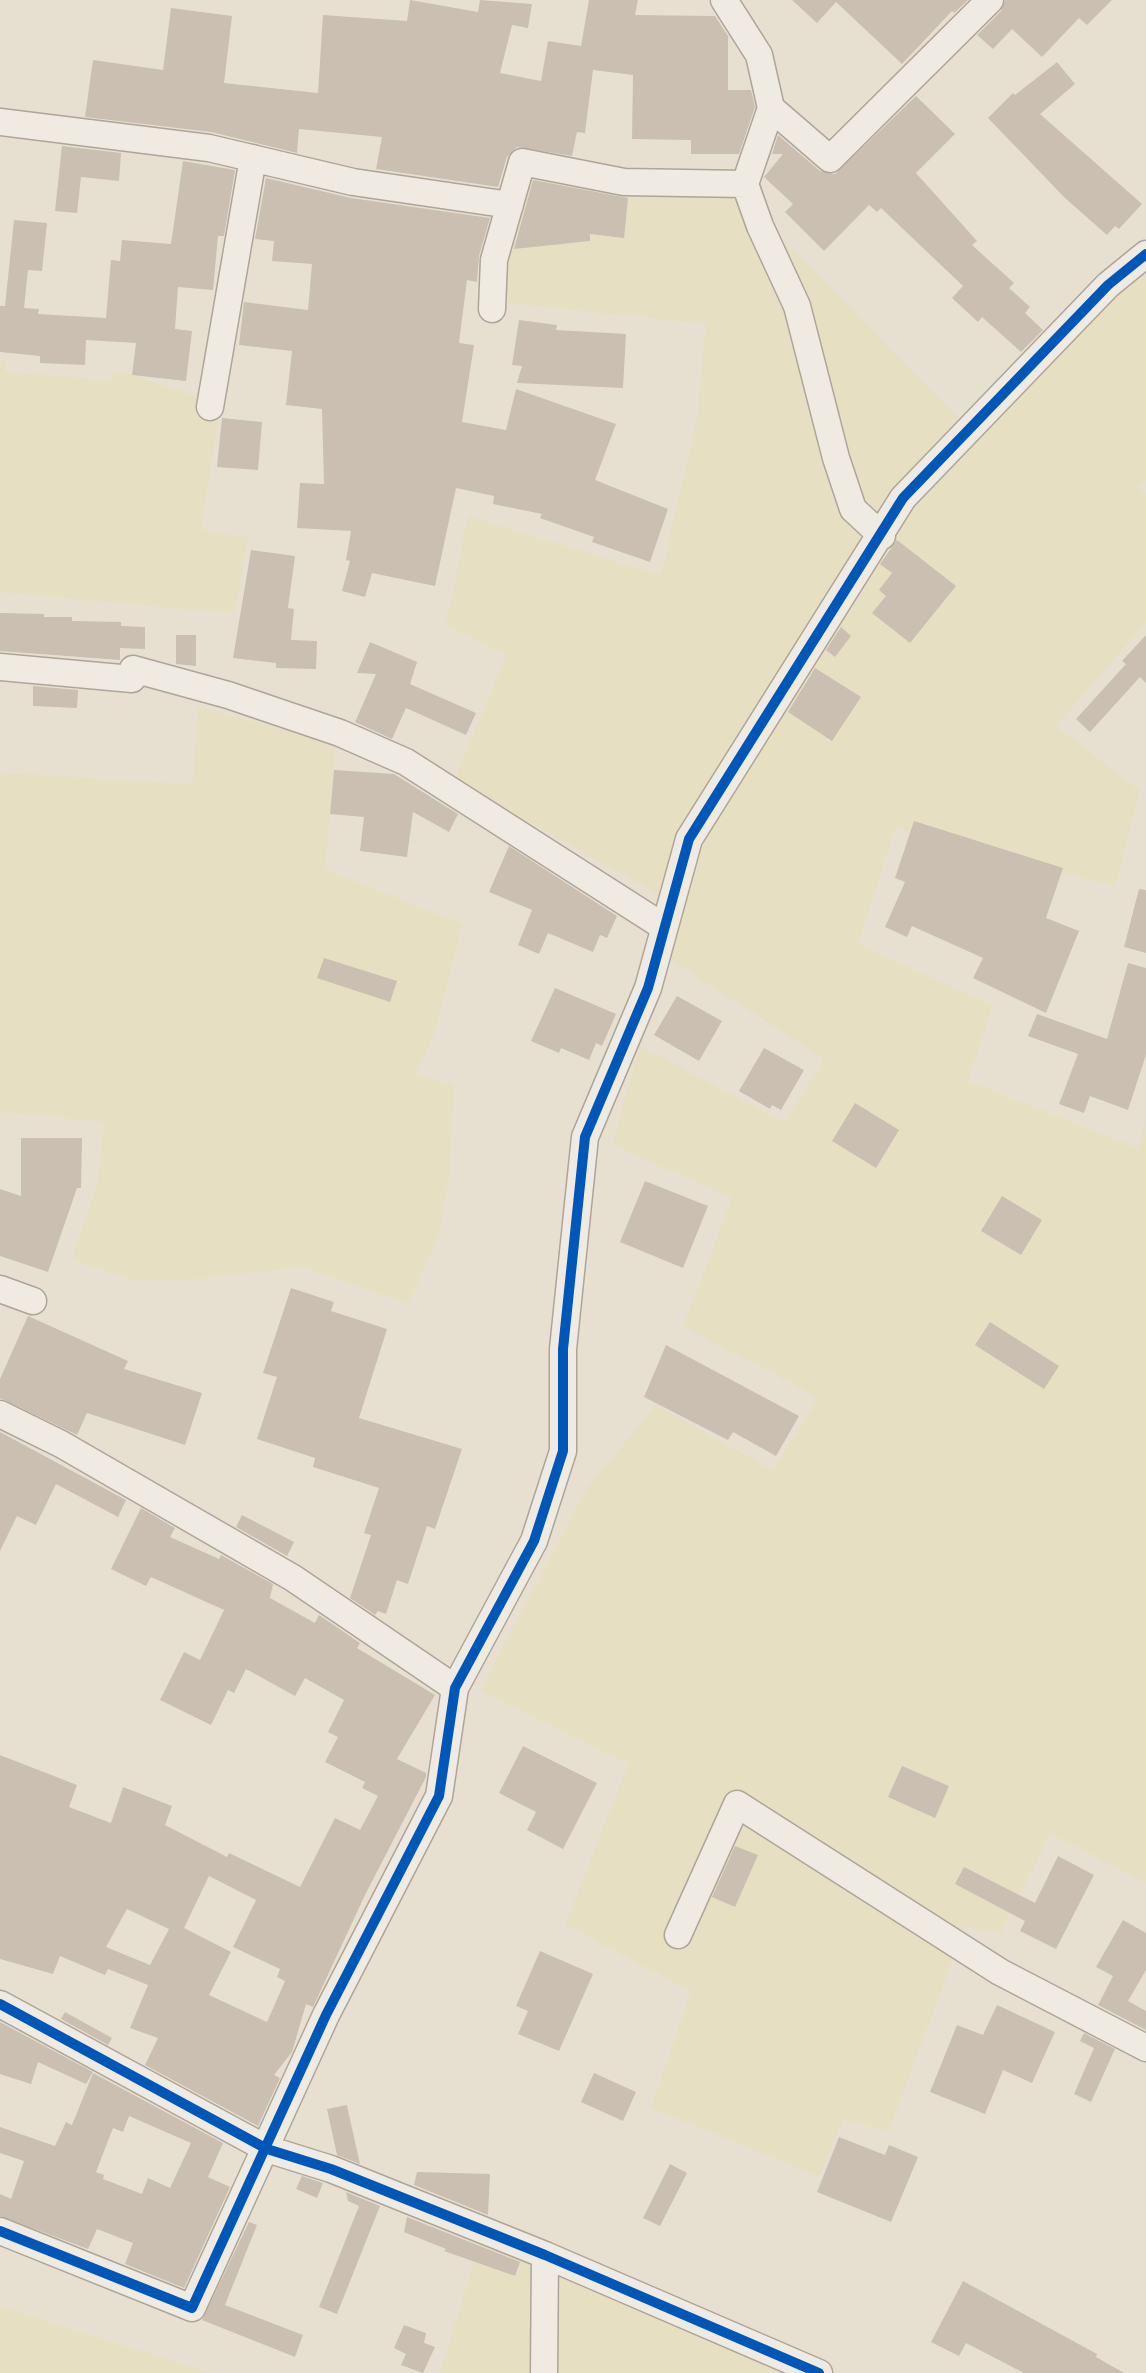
<!DOCTYPE html>
<style>
body{margin:0}
canvas{display:block;background:#e7e0d1}
</style>
<canvas width="1146" height="2373"></canvas>
<script>
const g = document.querySelector('canvas').getContext('2d');
g.lineJoin = 'round';
function paint(path, color) { g.fillStyle = color; g.fill(path, 'evenodd'); }
function trace(path, color, width, dash) { g.strokeStyle = color; g.lineWidth = width; g.lineCap = dash ? 'butt' : 'round'; g.setLineDash(dash || []); g.stroke(path); }
paint(new Path2D(`
 M524,154L736,193L967,426L1146,258V480L1139,487L1146,495V622L1056,726L1140,791L1115,887L896,827L858,944L993,1005L968,1081L1138,1148L1146,1118V1883L1051,1834L1000,1934L965,1926L889,2131L843,2120L819,2177L651,2108L691,1991L565,1925L628,1764L480,1690L587,1488L656,1405L772,1470L819,1398L683,1326L732,1198L612,1145L640,1046L784,1122L824,1059L673,961L653,891L454,781L506,655L446,625L468,516L661,575L697,418L706,324L500,302Z
 M0,360L6,361L5,372L112,380L113,369L221,404L201,529L248,538L235,614L0,592Z
 M198,707L336,743L325,869L463,924L434,1035L416,1073L454,1086L449,1175L439,1237L408,1304L301,1267L199,1279L132,1280L71,1260L96,1188L105,1122L0,1112V773L192,784Z
 M485,2226L802,2373H440Z
 M0,2306L211,2373H0Z`), '#e6dfc2');
paint(new Path2D(`
 M410,0L478,12L480,0L532,4L528,28L512,25L500,73L541,81L548,41L581,46L589,0H638L635,15L715,16L728,36V90H751L755,107L739,154H691V140L632,139L633,75L593,70L585,133L577,132L572,156L517,147L507,157L498,187L376,169L382,137L299,129L297,153L211,132L85,117L93,60L163,70L171,8L232,16L224,83L318,93L323,15L407,21Z
 M792,0H968L954,13L952,11L902,64L836,2L817,23Z
 M1005,0H1112L1087,25L1079,18L1042,57L1012,29L993,49L977,35L1001,11Z
 M1057,62L1075,84L1040,114L1142,204L1119,229L1115,226L1107,235L1065,198L988,118L1013,93L1015,95Z
 M916,96L955,134L916,173L977,241L972,245L1014,283L1009,288L1030,307L1025,313L1043,330L1021,352L982,317L978,322L952,298L963,286L881,208L877,212L869,205L824,251L785,212L793,204L764,177L783,154H772L778,135L820,171L835,174Z
 M62,146L121,153L119,181L81,177L77,213L55,211Z
 M183,161L235,170L224,236H218L213,290L178,287L175,329L192,331L186,381L132,375L136,343L86,340L85,365L40,363V356L0,352V306H5L14,220L47,223L42,271L28,270L24,308L39,309L38,314L106,318L111,260L120,261L122,240L171,244Z
 M266,178L351,198L490,218L479,256L477,282L467,280L459,343L474,345L462,422L506,430L516,389L616,424L595,480L668,509L650,562L592,542L594,537L540,518L542,514L493,504L494,496L456,488L435,586L372,573L365,597L342,591L350,561L346,560L351,531L297,528L300,483L324,484L322,409L286,405L292,351L239,345L244,302L308,310L312,264L272,261L274,241L255,239Z
 M533,180L628,198L624,238L590,234V241L514,249Z
 M519,320L557,325L556,330L626,334L623,388L517,383L522,366L512,365Z
 M222,418L262,422L258,470L217,467Z
 M897,540L956,586L910,643L872,613L886,596L879,590L892,573L880,564Z
 M251,550L295,556L288,608L294,609L291,640L317,641L316,669L276,668V663L233,658Z
 M0,613L44,614V617H72V621L121,622V626L145,627V649L120,648V660L0,651Z
 M841,627L851,636L835,657L826,650Z
 M176,635H196V666L176,664Z
 M1146,635V683L1140,677L1090,732L1076,719L1126,664L1122,661Z
 M370,642L417,662L410,684L476,713L466,735L406,708L392,739L355,722L376,674L357,673Z
 M815,668L861,697L832,741L788,712Z
 M33,686L78,690L77,708L33,706Z
 M334,770L394,774L458,814L449,832L413,812L407,857L360,851L364,817L330,814Z
 M914,821L1063,868L1046,918L1079,931L1046,1013L973,978L983,958L912,926L907,937L885,927L905,882L895,878Z
 M509,846L617,916L607,938L600,935L593,952L548,933L539,954L518,945L532,910L489,892Z
 M1139,889L1146,890V953L1124,947Z
 M324,958L397,981L390,1002L317,978Z
 M1128,963L1146,968V1055L1128,1110L1090,1096L1084,1113L1059,1104L1078,1054L1028,1036L1037,1014L1107,1039Z
 M555,988L616,1014L602,1046L596,1043L589,1060L561,1048L559,1053L531,1041Z
 M677,996L722,1021L699,1061L654,1035Z
 M764,1048L804,1070L781,1110L772,1105L770,1109L739,1091Z
 M855,1103L899,1130L876,1168L832,1141Z
 M21,1138H82L81,1188H77L48,1272L0,1256V1189L21,1196Z
 M645,1181L708,1206L683,1268L620,1242Z
 M1002,1196L1042,1220L1021,1255L981,1231Z
 M291,1288L334,1302L331,1311L387,1329L359,1418L462,1449L435,1529L427,1526L408,1584L397,1580L386,1614L378,1611L375,1615L350,1598L371,1535L364,1533L379,1488L313,1467L315,1458L257,1439L277,1377L263,1373Z
 M28,1316L128,1361L124,1369L202,1393L185,1445L87,1413L77,1435L0,1398V1379Z
 M990,1322L1059,1366L1044,1389L975,1345Z
 M666,1345L799,1416L776,1456L733,1432L728,1440L644,1397Z
 M0,1432L126,1500L118,1517L56,1484L36,1525L17,1516L0,1551Z
 M141,1508L175,1528L170,1537L219,1559L221,1555L273,1584L270,1598L315,1623L319,1615L360,1643L357,1648L435,1695L397,1759L426,1773V1777L365,1895L313,2007L306,2004L292,2052L274,2075L280,2078L258,2126L145,2065L158,2038L130,2028L148,1985L108,1969L105,1975L60,1956L53,1974L0,1959V1755L77,1785L69,1807L111,1823L123,1787L172,1806L165,1825L227,1857L229,1853L300,1887L335,1818L360,1830L378,1796L362,1788L365,1782L325,1762L338,1737L328,1732L344,1700L305,1678L295,1696L246,1669L234,1693L228,1690L211,1725L160,1700L184,1652L200,1660L224,1610L151,1577L146,1586L111,1569ZM209,1876L256,1900L233,1947L280,1969L277,1977L285,1981L267,2022L209,1995L231,1952L184,1928ZM127,1909L169,1929L150,1965L106,1947Z
 M242,1515L294,1542L287,1556L236,1527Z
 M523,1746L597,1783L563,1849L527,1830L536,1812L499,1793Z
 M902,1766L949,1786L935,1818L888,1797Z
 M735,1846L758,1855L735,1907L712,1897Z
 M1058,1856L1094,1875L1056,1949L1020,1931L1025,1921L955,1884L964,1867L1035,1903Z
 M1123,1920L1146,1933V1970L1128,2001L1146,2011V2030L1098,2005L1113,1976L1096,1967Z
 M540,1951L593,1974L559,2051L518,2034L528,2011L516,2006Z
 M997,2005L1055,2032L1032,2083L1003,2070L985,2114L930,2092L957,2025L983,2035Z
 M65,2012L112,2038L108,2045L61,2019Z
 M0,2022L93,2072L86,2084L38,2062L31,2084L0,2074Z
 M1084,2033L1115,2049L1091,2102L1074,2094L1094,2048L1080,2041Z
 M93,2073L223,2143L208,2177L230,2187L184,2288L125,2264L133,2243L97,2229L88,2249L0,2216V2194L11,2199L24,2161L0,2153V2127L55,2146L66,2122L72,2125ZM129,2116L191,2143L170,2188L148,2178L142,2194L103,2179L104,2175L96,2172L113,2128L123,2132Z
 M594,2073L636,2092L623,2121L581,2102Z
 M347,2105L349,2115L360,2164L337,2155L327,2109Z
 M839,2137L885,2155L889,2145L918,2157L891,2222L817,2192Z
 M670,2164L687,2173L660,2226L643,2218Z
 M417,2172L490,2174L488,2215L414,2185Z
 M302,2176L323,2183L317,2198L296,2189Z
 M346,2192L380,2206L337,2314L319,2307L359,2206L348,2201Z
 M407,2217L520,2262L515,2276L444,2251L446,2249L404,2232Z
 M249,2222L257,2225L225,2305L303,2335L295,2357L202,2320Z
 M963,2281L1097,2354L1096,2357L1124,2373H1024L966,2343L959,2356L931,2342Z
 M404,2325L426,2333L424,2343L435,2347L423,2373L401,2365L406,2354L394,2348Z`), '#cbbfb2');
const street = new Path2D(`
 M771,108L830,159L990,0
 M0,122L209,148L353,182L510,205
 M745,184L760,226L797,306L836,458L853,509L882,536
 M492,309L494,260L522,162L624,182L745,184L771,108L759,55L724,0
 M210,407L253,158
 M0,667L132,679L133,669L228,695L340,733L406,762L664,927
 M0,1289L33,1301
 M0,1414L61,1444L293,1578L455,1688
 M678,1935L737,1804L1000,1972L1146,2048
 M0,2004L267,2149L331,2169L545,2255L819,2373
 M0,2231L192,2308L326,2015L439,1796L455,1688L534,1541L563,1451V1349L585,1137L648,988L689,839L903,498L1108,285L1146,254
 M544,2373L545,2255`);
trace(street, '#ada599', 29);
trace(street, '#efebe3', 26);
trace(new Path2D(`
 M0,2004L267,2149L331,2169L545,2255L819,2373
 M0,2231L192,2308L326,2015L439,1796L455,1688L534,1541L563,1451V1349L585,1137L648,988L689,839L903,498L1108,285L1146,254`), '#0057b8', 10);
</script>
